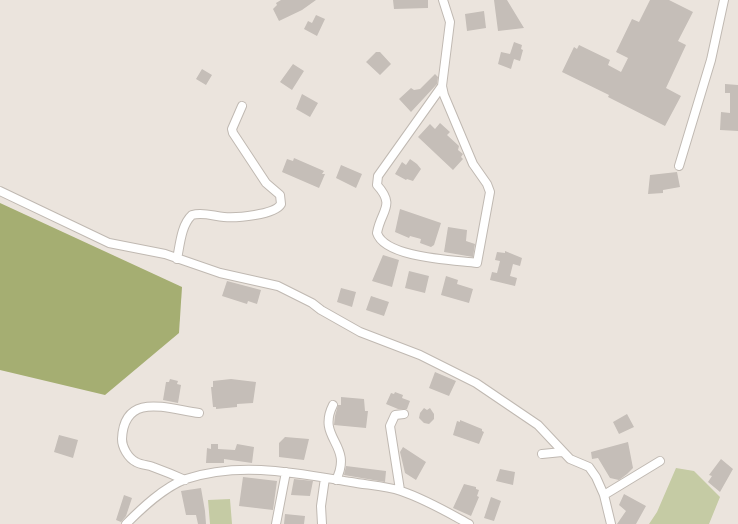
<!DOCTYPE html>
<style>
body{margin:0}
canvas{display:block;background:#ebe4dd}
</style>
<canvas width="738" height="524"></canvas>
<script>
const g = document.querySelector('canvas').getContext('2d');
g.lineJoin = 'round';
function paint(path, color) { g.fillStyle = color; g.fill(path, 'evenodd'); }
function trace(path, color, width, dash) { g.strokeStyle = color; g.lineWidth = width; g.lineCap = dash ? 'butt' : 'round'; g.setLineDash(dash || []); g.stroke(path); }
paint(new Path2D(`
 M676,468L694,471L720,497L709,524H649L657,512Z
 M230,499L232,524H210L208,500Z`), '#c5cba4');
paint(new Path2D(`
 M0,203L182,287L179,333L105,395L0,370Z`), '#a5ae72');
paint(new Path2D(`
 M281,0H316L302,10L279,21L273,9L277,5L276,3Z
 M393,0H428V8L394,9Z
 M494,0H507L524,28L498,31Z
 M650,0H669L693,12L678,41L686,45L666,88L681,96L665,126L608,97L609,95L562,72L574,47L577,49L579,45L610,60L608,65L621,72L628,58L616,52L632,19L639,22Z
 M484,11L486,28L467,31L465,14Z
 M316,15L325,19L317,36L304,29L308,21L312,23Z
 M514,42L522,45L521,49L523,50L520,61L514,59L511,69L498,64L501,52L510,54Z
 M376,52H380L391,64L380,75L366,62Z
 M293,64L304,71L292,90L280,82Z
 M202,69L212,75L206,85L196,79Z
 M435,74L438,77L437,84L411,112L399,99L411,88L414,90L420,89Z
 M725,84L738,85V131L720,130L721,112L730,113V93H725Z
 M302,94L318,103L310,117L296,109Z
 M440,123L450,132L447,135L459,146L458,150L463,154L461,157L463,159L453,170L418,137L430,124L435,129Z
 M294,158L324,171L322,174H325L319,188L282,172L287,159L293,161Z
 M410,159L417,164L421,169L413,181L407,179L406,180L395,174L402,162L406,165Z
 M341,165L362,174L356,188L336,178Z
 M677,172L680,187L663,190V193L648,194L650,175Z
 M400,209L441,223L434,245L431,247L420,243L421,239L410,236L409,238L395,232Z
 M448,227L467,230L466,241L475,244L473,257L444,252Z
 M505,251L522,258L520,266L513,264L510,276L517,278L515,286L490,280L492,272L497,273L500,261L495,260L497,252L505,253Z
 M383,255L399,260L392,287L372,281Z
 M409,271L429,276L425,293L405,288Z
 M446,276L458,280L457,284L473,289L469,303L441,295Z
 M227,281L261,290L257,304L248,301L247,304L222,296Z
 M341,288L356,292L352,307L337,302Z
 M371,296L389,302L384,316L366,310Z
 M435,372L456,381L449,396L429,388Z
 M170,379L178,381L177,384L181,385L178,403L163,400L166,382H169Z
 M231,379L256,382L253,403L237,404V407L216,409V407H213L211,387H213V381Z
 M395,392L403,395L402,398L410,401L407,409H398L386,404L391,393L394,394Z
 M341,397L364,399L365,411H368L366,428L334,425L335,416L338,405H341Z
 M424,408L427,410L430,408L434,414V419L429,424L424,423L419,418L420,413Z
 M627,414L634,427L619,434L613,422Z
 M460,420L482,429V431L484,432L479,444L453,435L457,421L460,422Z
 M59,435L78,440L73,458L54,452Z
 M285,437L309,439L304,460L279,457V443Z
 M628,442L633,468L627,474L619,480L610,478L598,458L592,459L591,452Z
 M211,444H218V449L235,450L237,444L254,447L252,463L224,459V463H206L207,448L211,449Z
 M403,447L426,462L416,480L405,473L400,452Z
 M721,459L733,469L720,492L708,482L712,476L709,475Z
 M346,466L386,471L385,482L344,475Z
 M500,469L515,472L513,485L496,481Z
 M243,477L277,481L273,510L239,506Z
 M294,479L313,481L310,496L291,495Z
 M464,484L476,487V489L479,490L477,496L479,497L471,516L453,508Z
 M201,488L205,511L206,524H198L196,515H186L181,491Z
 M624,494L646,506L636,524H617L626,511L619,505Z
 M124,495L132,498L126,516L121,522L116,520Z
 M491,497L501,501L494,521L484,518Z
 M285,514L305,516L304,524H284Z`), '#c5beb8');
const minor = new Path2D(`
 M442,86L378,176L377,185C396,206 381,210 377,233C385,258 454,260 477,263L490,192L487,184L473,164L444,95L442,86L450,22L443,0
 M679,166L711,60L724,0
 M0,191L109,243L165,254L220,273L278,286L312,303L321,310L360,332L420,355L476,383L538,425L570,459L589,467L596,477L604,495L611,524
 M177,259C180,245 181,225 192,215C203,212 213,216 224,217C236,218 275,215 281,204L280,195L266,183L233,133L232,129L242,106
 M333,405C316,439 354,444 336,480
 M542,454L562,452
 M185,480C174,475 164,471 153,467C148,465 141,465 136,462C128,458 122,447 122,439C124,391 168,409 199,413
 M400,490L390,426L395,415L404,414
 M604,495L660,461
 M126,524C142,508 164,487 186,479C240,461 296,473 351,482C367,485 386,486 401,491C425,499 447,512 469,524
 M276,524L286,472
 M322,524L321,506L325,478`);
trace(minor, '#c0b9b2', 10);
trace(minor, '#fff', 8);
</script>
